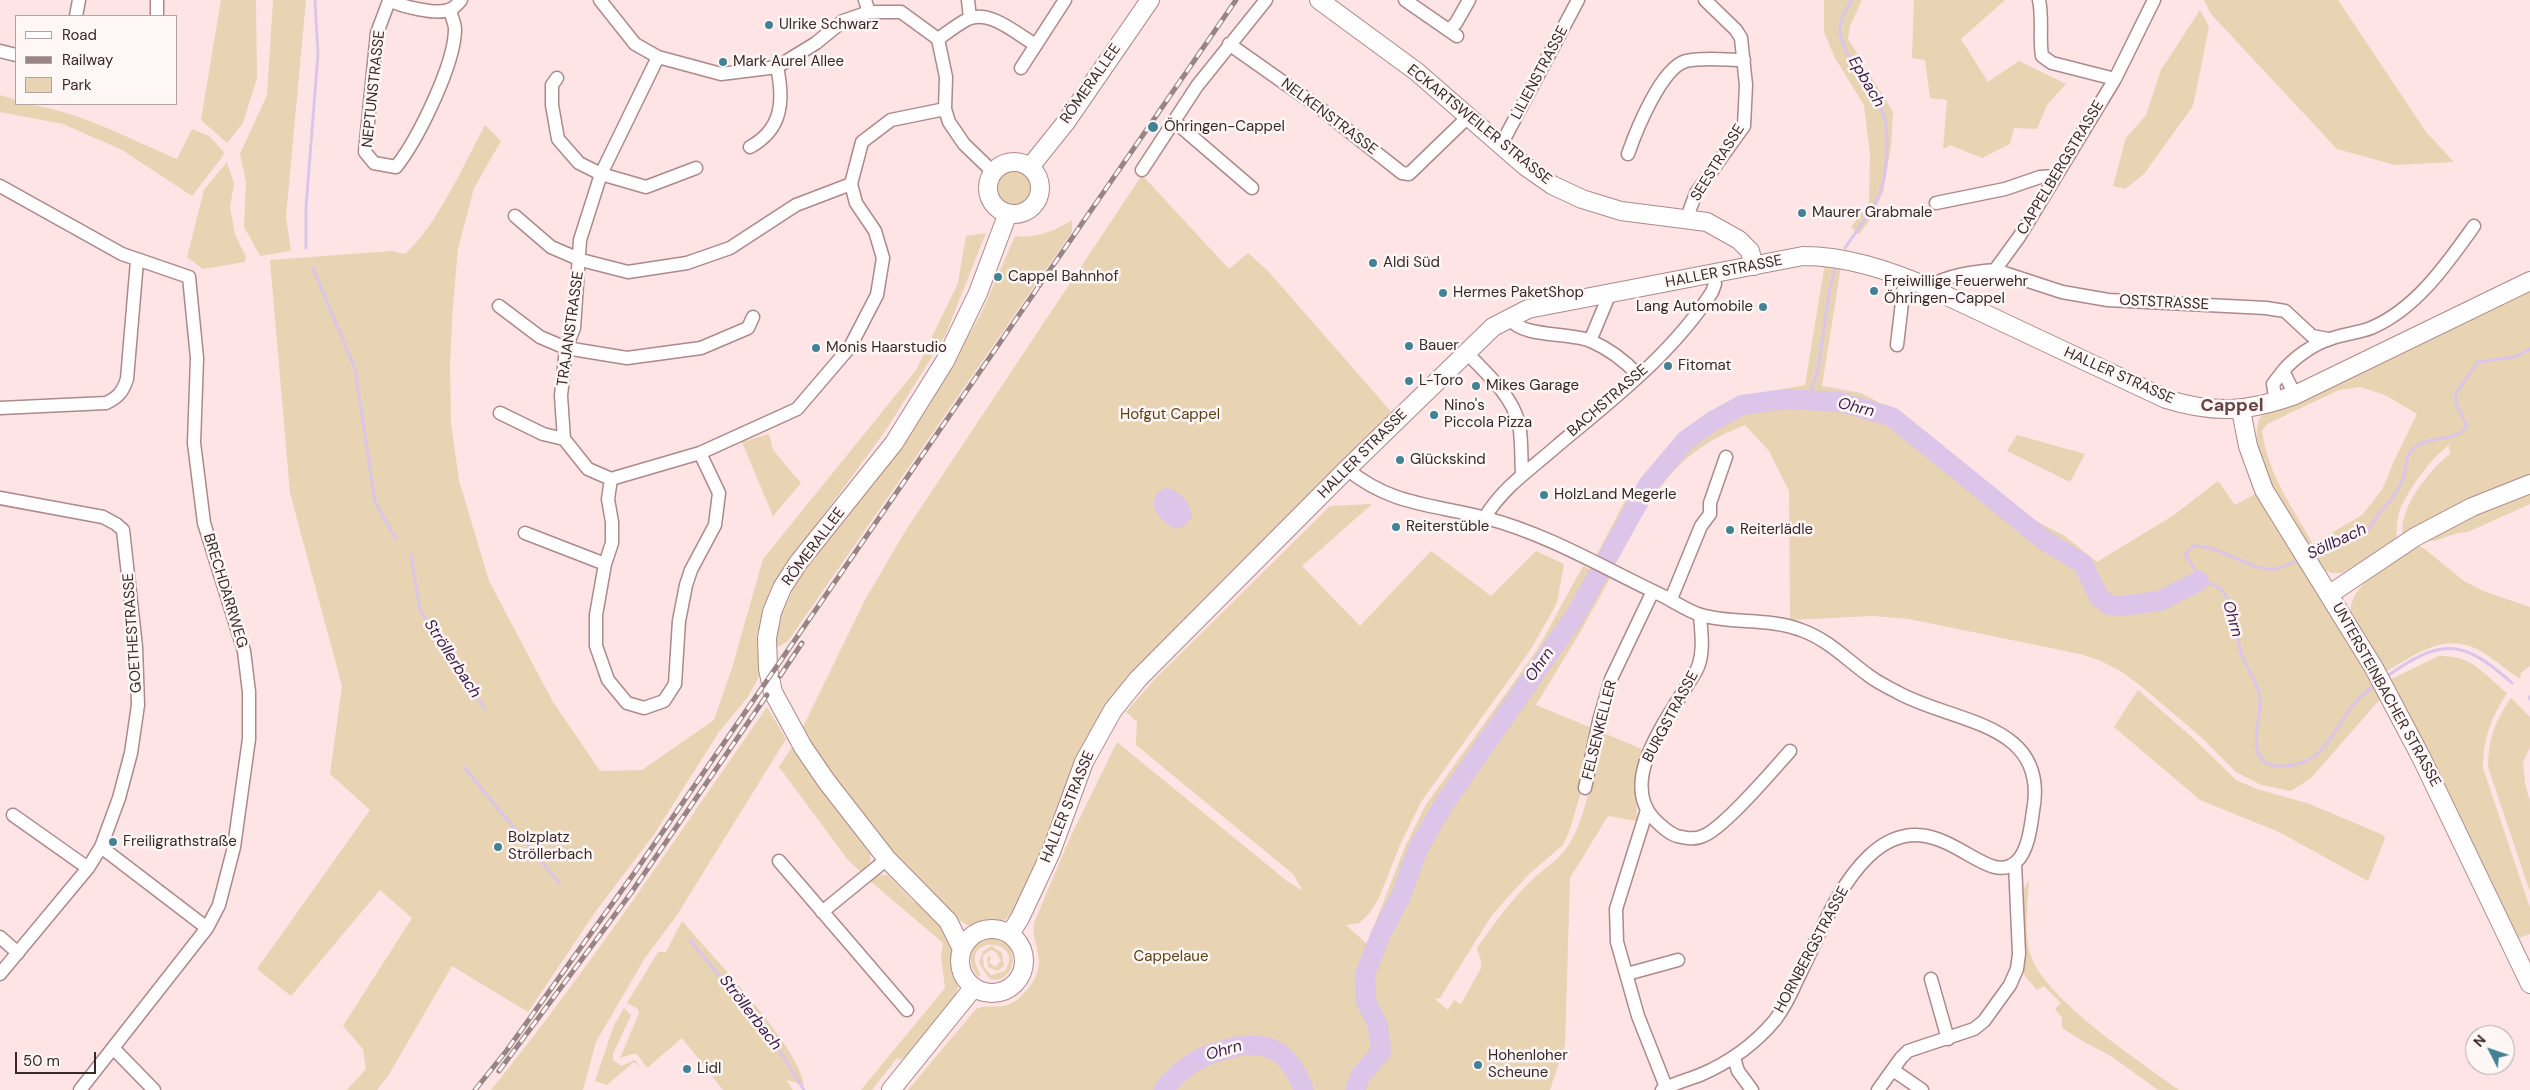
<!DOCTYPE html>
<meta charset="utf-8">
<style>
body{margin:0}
#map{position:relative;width:2530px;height:1090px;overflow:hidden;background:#fee4e5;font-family:"DM Sans",sans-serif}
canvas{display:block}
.legend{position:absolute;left:15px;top:15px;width:162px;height:90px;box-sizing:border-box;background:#fff6f6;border:1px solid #afa4a4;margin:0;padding:6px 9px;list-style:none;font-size:15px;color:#372829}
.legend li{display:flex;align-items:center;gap:10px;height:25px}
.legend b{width:25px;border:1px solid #afa4a4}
.north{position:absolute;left:2465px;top:1025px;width:50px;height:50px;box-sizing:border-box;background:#fff6f6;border:1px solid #afa4a4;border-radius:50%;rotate:311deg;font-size:14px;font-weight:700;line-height:20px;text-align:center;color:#372829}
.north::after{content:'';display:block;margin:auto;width:18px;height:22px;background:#418295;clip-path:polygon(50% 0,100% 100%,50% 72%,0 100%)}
.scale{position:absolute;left:15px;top:1052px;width:81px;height:22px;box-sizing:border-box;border:2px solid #372829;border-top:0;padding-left:6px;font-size:15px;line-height:18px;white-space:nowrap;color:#372829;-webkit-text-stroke:4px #fff6f6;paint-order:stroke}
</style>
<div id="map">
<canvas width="2530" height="1090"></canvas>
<ul class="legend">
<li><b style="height:6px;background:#fff"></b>Road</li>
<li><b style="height:6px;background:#988485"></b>Railway</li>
<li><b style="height:14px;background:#e8d3b3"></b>Park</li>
</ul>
<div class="north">N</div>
<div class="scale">50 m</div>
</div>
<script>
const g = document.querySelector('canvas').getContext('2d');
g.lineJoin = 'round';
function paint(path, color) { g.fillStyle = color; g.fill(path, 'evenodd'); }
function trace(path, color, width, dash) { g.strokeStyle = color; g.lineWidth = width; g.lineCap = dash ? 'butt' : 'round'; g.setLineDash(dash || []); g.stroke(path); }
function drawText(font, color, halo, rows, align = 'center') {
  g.font = font + ' "DM Sans",sans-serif'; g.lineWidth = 5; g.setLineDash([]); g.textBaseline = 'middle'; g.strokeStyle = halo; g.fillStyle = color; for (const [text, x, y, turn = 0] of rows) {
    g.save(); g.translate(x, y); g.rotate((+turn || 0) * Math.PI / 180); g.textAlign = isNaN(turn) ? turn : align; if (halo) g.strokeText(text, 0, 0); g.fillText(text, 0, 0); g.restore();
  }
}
paint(new Path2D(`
 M221,0H256L257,78L243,123L227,143L201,120Z
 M273,0H306L286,217L291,251L260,256L244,227L246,182L240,154L267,95Z
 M1824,0H1862L1850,26L1848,39L1893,112L1891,146L1883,192L1870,220L1859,234L1851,227L1869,203L1870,154L1864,105L1835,58L1824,32Z
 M1914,0H2005L1961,39L1988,82L2019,61L2066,84L2047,105L2037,129L2014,128L2010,144L1982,158L1950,145L1943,149L1947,100L1930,98L1925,60L1912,58Z
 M2204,0H2338L2426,132L2454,162L2395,165L2337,149L2211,14Z
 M2200,10L2209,27L2193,106L2144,174L2125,189L2113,186L2126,138L2146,115L2161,70Z
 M0,95L16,100V104C66,104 131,140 177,159L192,129L209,136L224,152L223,156L192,196L122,150L63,124L0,112Z
 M485,125L501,141L474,188L458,249L453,305L450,364L451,423L459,480L489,581L553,702L600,771L642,770L714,720L732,668L763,559L916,370L958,283L966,236L986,233L945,336L886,430L772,585L757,635L759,677L747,698L719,732L653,836L596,911L528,1012L452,966L388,1076L377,1090H347L366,1069L363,1049L343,1026L412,918L380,890L291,996L257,969L370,810L330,774L342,686L290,493L270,260L392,251L405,254C438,224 463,166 485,125Z
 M227,162L234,184L230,207L235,234L246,257L245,262L203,269L187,257L204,190Z
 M996 187a19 19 0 1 1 38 0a19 19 0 1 1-38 0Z
 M1142,175L1229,269L1248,253L1268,271L1394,415L1110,703L1032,876L1013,913L998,925L990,924L979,928L967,925L954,917L929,894L862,819L801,731L865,600L906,530Z
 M1072,220V232L788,641L776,648L780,615L808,562L857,503L927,409L982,312L1015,236C1035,239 1055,231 1072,220Z
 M1825,263L1841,266L1822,386L1861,393L1902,415L2036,521L2065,536L2097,562L2174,515L2218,481L2235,505L2257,493L2383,696L2311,778L2291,791L2261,785L2236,772L2201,737L2141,686L2119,670L2099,660L2080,654L1909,619L1873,616L1790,620L1789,491L1769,451L1745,425C1669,454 1652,499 1613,565L1596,556L1627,497L1663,453L1703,418L1741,397L1805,385Z
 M2530,287V479L2403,538C2397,510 2429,470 2450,454L2449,445C2432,457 2407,491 2400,510C2396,520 2397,531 2396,541L2342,573H2332L2324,570C2302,542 2240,450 2261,416L2301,401ZM2360,387L2385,395L2417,414L2394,461L2382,490L2362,515L2313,544C2292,507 2268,474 2262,431L2267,424L2339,390Z
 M769,434L773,450L801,483L773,516L742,442Z
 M2017,435L2085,454L2070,482L2007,451Z
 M2530,490V504L2468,532C2453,531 2441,542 2427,541V538L2474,512Z
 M1372,504L1302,566L1360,626L1431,551L1491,596L1536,551L1564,564L1557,603L1531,649L1421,802L1400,845L1379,898L1369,914L1359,923L1346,925L1367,944L1405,847L1425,806L1537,650L1583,566L1610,578L1582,629L1536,705L1594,729L1582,789L1569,832L1563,845L1528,875L1492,915L1440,998L1435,999L1448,1010L1454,1000L1461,1004L1481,968V961L1477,948C1494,924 1511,900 1532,880C1543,869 1557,861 1566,849C1586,823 1594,765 1601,732L1644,750L1636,785L1637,821L1608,816L1570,878L1565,1045L1550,1090H908L976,1009C987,1004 999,1009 1010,1004C1025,997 1039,978 1039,961C1038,947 1032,937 1034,923L1069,840L1117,742L1287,881L1303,891L1293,874L1136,745L1137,722L1126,712L1154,680L1330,506Z
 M2417,546L2422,547L2464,581L2483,591L2530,607V666L2521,673L2520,679C2505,669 2491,656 2475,648C2442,633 2413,656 2385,672C2375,655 2359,637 2352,619C2341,589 2395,558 2417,546Z
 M2439,656C2473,655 2482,673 2507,693C2491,718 2483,738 2483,768L2530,908V934L2516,939L2392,690L2395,688L2391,679Z
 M2138,690L2195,740L2236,780L2257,789L2310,804L2383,835L2385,838L2368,881L2279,832L2200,800L2114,727Z
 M2511,698L2530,717V747L2523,763L2525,784L2530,801V892L2488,767C2488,740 2495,720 2511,698Z
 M767,707L786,739L677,915L645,958L596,1042L583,1090H491C590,968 677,836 767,707Z
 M794,744L870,853V862L861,872L848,860L779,767Z
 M878,875H888L913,901L932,915L958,949C957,961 961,975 959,984C953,1011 922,1042 901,1060L897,1058L872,1090H861L945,988L941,958L943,943L869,880Z
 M2029,880C2028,903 2023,937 2032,959C2051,1003 2139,1061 2179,1090H2158L2111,1056L2086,1043L2062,1028V1018L2055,1009L2061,1003L2044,986L2037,990L2024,975L2021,894Z
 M682,921C711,955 799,1046 804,1085L786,1080L793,1090H723L682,1038L647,1068L637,1054H632L620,1058L639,1013L637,1008L627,1003L658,952H666Z
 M987,938C1027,936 1015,989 989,978L979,963L983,951L992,946L1002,953L1004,966L997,971L988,967L987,957H991L989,962L995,967L1001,961L996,952L991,950L983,955L984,967L991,975L1005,971C1027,938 954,933 981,975L978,977C966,962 969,946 987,938Z
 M624,1008L631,1015L613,1054V1060L621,1066L635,1060L640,1067L634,1062L607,1085L595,1081L614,1025Z`), '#e8d3b3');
paint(new Path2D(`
 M1165,488C1181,490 1189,501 1192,517L1184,526L1175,529C1164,523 1157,516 1153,505L1156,494Z`), '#dcc5e9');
trace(new Path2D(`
 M306,248V207L318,54L315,0
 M1845,248C1860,225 1879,205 1884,178C1887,162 1889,128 1883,113C1873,87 1844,59 1840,32C1839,20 1846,9 1852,0
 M313,268L355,369L375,502L396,539
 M1808,399L1818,369L1830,287L1835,270
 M411,555L420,610L485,709
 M2310,555C2328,548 2352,544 2367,531C2373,526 2375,518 2380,512C2390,502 2396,494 2402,481C2407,471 2404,457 2413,449C2433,432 2453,445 2467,426L2456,404V393L2478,362L2514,357L2530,349
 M2300,560C2292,563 2283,567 2274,569C2255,573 2219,544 2193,546L2185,555L2199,575V581C2208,582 2219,586 2225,594C2237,609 2236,635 2241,653C2246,668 2258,682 2260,698C2262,721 2242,762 2277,766C2287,767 2301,764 2310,759C2327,748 2336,730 2346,715C2353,703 2364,693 2375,685
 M2386,677C2441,638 2462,638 2512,683
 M2529,697L2530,699
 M464,767L560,884
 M690,940L773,1040L804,1090`), '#dcc5e9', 3);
trace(new Path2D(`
 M1163,1090C1183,1067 1198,1056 1227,1049C1268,1038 1289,1051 1304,1090
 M1355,1090L1361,1075L1381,1052L1378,1026L1366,1001L1365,974L1381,934L1401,896L1418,849L1444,804L1575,616L1648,485L1686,440L1713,421L1742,405L1785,399L1840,402L1892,417L2044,540L2083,564L2099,597L2109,605L2121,606L2160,601L2199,581`), '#dcc5e9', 20);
const street = new Path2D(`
 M389,0C400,6 436,15 448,10C453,9 458,4 461,0
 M600,0L635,44L658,57L721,74L777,67L816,43L843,21L869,12H901L938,39L946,77L945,109L949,122L964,144L993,172
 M865,0L869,12
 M968,0L970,18
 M1405,0L1457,36
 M2039,0C2043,19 2039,37 2042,56L2052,63L2115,79
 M389,1L377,33L365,152L374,163L396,167C418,139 455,64 455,29C455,23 451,16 450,10
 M76,16L79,0
 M157,16V0
 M1450,29L1456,23L1469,0
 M938,39C948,32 958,24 968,19C990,9 1018,35 1036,45
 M1229,44L1317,106L1402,173L1409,174L1469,116
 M0,51L16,55
 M658,57L601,174L580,240L574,328L566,348L561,396L564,439L588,469L611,479L700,453L797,409L850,347L877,295L883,258L875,231L856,203L851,184L862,142L891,120L945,109
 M1021,68L1065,0
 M557,78L552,85V105L558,139L579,163L601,174L646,187L696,168
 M1174,121L1252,188
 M1501,145L1578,0
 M750,147C783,129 784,100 777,67
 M1628,154C1636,131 1661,68 1686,61C1704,57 1726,60 1744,60
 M1142,170L1197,86L1266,0
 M0,186L122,254L189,277L197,358L194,443L204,523L244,651L249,692V739L234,847L219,905L207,928L80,1090
 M1936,203L2005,189L2040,177L2055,176
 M515,216L551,247L581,260L628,272L687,263L730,248L796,205L851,184
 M1686,220L1696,193L1744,126L1746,85L1741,38L1736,30L1705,0
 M1995,270L2062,292L2108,300L2266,308L2285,311L2312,336L2328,339
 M1928,287C1948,275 1971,272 1995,270L2019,237L2115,79L2154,0
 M499,306L540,337L566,348L627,358L701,348L748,328L753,317
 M1510,319C1523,338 1570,332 1591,341C1609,349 1625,361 1638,375
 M1590,341L1610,293
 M1897,345L1905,277
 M1467,353C1486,373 1512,395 1519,424C1522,439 1521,458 1522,474
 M2295,395L2283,371C2294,358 2313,344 2330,339C2343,334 2358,333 2371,328C2416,309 2446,265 2474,226
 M2276,402L2273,384L2283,371
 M0,408L106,403C119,397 123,391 127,379L137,261
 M500,413L543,434L564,439
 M1347,469C1392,506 1433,504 1486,518C1547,534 1602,567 1659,594C1672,600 1687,611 1701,615C1732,624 1770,618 1801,630C1827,639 1846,659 1868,675C1877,682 1887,687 1897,692C1951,723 2050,721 2033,811C2031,826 2028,852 2016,862C1983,892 1935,794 1869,856C1835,889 1819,937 1798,978C1792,992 1785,1007 1775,1020C1755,1044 1728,1063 1700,1075C1687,1080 1674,1083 1662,1090
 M611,479L608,499L612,522V543L605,564L596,615V646L608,680L627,703L644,708L664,701L675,684L679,621L686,585L691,570L715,525L719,493L700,453
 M0,498L103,517L116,524L123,530L136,647L138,705L131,753L119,798L101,847L88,868L0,974
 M1485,517C1504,486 1531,469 1558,445C1613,399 1673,353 1712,292L1715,284L1713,274
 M525,533L605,564
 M1671,599L1701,526L1710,514V503L1726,457
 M1700,615C1701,631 1704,648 1699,664C1697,672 1690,680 1686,687C1666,721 1620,780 1653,818C1660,825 1668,833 1677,836C1686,838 1695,840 1703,836C1724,828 1773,770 1790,751
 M1585,788L1599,721L1611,679L1653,591
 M1647,810L1616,909L1617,942L1638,1016L1666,1087
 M13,815L88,868
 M101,847L207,928
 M779,861L907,1010
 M822,912L887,859
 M0,937L18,953
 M1627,974L1678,960
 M1931,979L1948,1039
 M114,1049L154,1090
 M1734,1058L1738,1071L1752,1090
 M1893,1070L1922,1090
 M1878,1090L1901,1058L1908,1051L1974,1029L1984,1021L2010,985L2017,969L2019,954L2015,863`);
const secondary = new Path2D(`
 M1319,0L1417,72L1525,166L1552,185L1582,199L1621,211L1707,222L1739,240L1750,251L1754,266
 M988 188a26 26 0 1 1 52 0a26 26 0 1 1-52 0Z
 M1030,167L1066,122L1150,0
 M2241,410L2248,446L2264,490L2374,668L2421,757L2530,984
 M2330,594L2415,537L2472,507L2530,484
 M960 961a32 32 0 1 1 64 0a32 32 0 1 1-64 0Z
 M1010,934L1020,918L1051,852L1084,762L1113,710L1138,679L1347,469L1493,327L1528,309L1803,256C1846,256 1888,270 1928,287L2166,399C2214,414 2248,412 2295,395L2530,281
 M962,949L948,921L887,859L827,782L803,747L773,692L768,669L767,638L772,612L782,588L798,563L894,443L945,361L978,293L1008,213
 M891,1090L974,987`);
trace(street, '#ae888a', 15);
trace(secondary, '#ae888a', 20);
trace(street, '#fff', 12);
trace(secondary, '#fff', 18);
const rail = new Path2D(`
 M780,676L802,643
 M499,1071L631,893L767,695
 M475,1090L507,1050L635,872L1236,0`);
trace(rail, '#988485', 5);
trace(rail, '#fff6f6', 3, [9]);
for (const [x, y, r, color] of [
 [769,25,5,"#418295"],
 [723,62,5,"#418295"],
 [1153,127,6,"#418295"],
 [1802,213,5,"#418295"],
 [1373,263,5,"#418295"],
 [998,277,5,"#418295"],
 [1874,291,5,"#418295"],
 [1443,293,5,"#418295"],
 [1763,307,5,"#418295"],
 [1409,346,5,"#418295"],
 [816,348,5,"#418295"],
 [1668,366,5,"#418295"],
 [1409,381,5,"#418295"],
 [1476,386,5,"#418295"],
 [1434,415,5,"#418295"],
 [1400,460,5,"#418295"],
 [1544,495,5,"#418295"],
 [1396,527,5,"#418295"],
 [1730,530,5,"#418295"],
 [113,842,5,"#418295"],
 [498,847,5,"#418295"],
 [1478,1065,5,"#418295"],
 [687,1069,5,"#418295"]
]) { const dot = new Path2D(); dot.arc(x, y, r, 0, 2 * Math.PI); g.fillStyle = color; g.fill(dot); trace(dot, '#fff6f6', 2); }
drawText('15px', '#372829', '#fff6f6', [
 ["Ulrike Schwarz",779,25],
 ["Mark Aurel Allee",733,62],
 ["Öhringen-Cappel",1164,127],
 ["Maurer Grabmale",1812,213],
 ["Aldi Süd",1383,263],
 ["Cappel Bahnhof",1008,277],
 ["Freiwillige Feuerwehr",1884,282],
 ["Öhringen-Cappel",1884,299],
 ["Hermes PaketShop",1453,293],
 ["Lang Automobile",1753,307,"right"],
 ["Bauer",1419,346],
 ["Monis Haarstudio",826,348],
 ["Fitomat",1678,366],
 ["L-Toro",1419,381],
 ["Mikes Garage",1486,386],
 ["Nino's",1444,406],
 ["Piccola Pizza",1444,423],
 ["Glückskind",1410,460],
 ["HolzLand Megerle",1554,495],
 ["Reiterstüble",1406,527],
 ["Reiterlädle",1740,530],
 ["Bolzplatz",508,838],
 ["Ströllerbach",508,855],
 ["Freiligrathstraße",123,842],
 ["Hohenloher",1488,1056],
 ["Scheune",1488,1073],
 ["Lidl",697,1069]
], 'left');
drawText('15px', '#372829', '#fff6f6', [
 ["LILIENSTRASSE",1540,73,-62],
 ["RÖMERALLEE",1091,84,-55],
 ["NEPTUNSTRASSE",374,89,-84],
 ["NELKENSTRASSE",1329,117,37],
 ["ECKARTSWEILER STRASSE",1479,125,39],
 ["SEESTRASSE",1718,163,-58],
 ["CAPPELBERGSTRASSE",2061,168,-59],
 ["HALLER STRASSE",1724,272,-11],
 ["OSTSTRASSE",2164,303,3],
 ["TRAJANSTRASSE",571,329,-82],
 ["HALLER STRASSE",2119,376,24],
 ["BACHSTRASSE",1608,401,-41],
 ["HALLER STRASSE",1363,454,-45],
 ["RÖMERALLEE",814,547,-53],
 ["BRECHDARRWEG",225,591,73],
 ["GOETHESTRASSE",133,633,-94],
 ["UNTERSTEINBACHER STRASSE",2386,695,61],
 ["BURGSTRASSE",1671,717,-62],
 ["FELSENKELLER",1600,730,-76],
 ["HALLER STRASSE",1068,807,-68],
 ["HORNBERGSTRASSE",1812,950,-62]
]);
drawText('15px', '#5a4115', '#fff6f6', [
 ["Hofgut Cappel",1170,415],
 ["Cappelaue",1171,957]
]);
drawText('italic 16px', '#3f214f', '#fff6f6', [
 ["Epbach",1866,82,60],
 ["Ohrn",1856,408,14],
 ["Söllbach",2337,542,-25],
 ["Ohrn",2232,619,74],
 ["Ströllerbach",452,659,57],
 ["Ohrn",1540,665,-55],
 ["Ströllerbach",750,1013,52],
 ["Ohrn",1224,1051,-16]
]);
drawText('bold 18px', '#664446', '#fff6f6', [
 ["Cappel",2232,406]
]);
</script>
